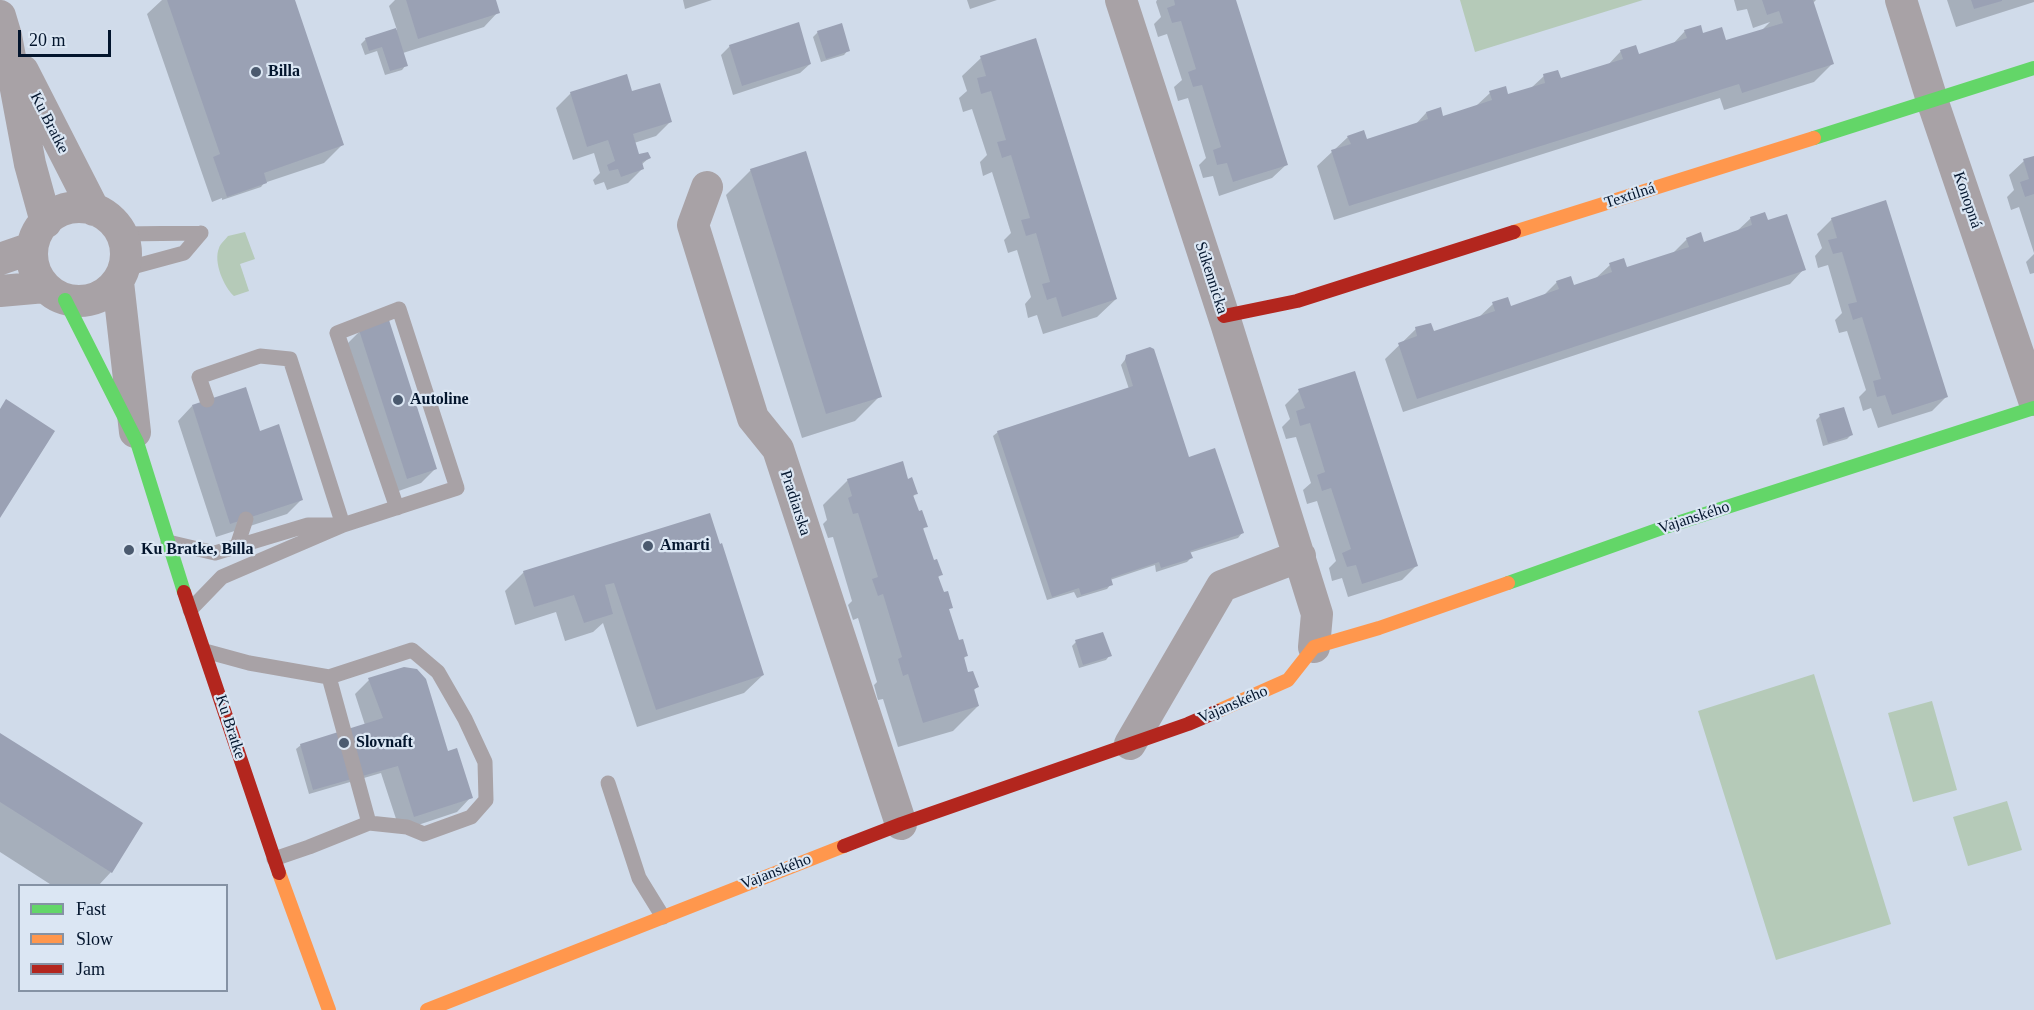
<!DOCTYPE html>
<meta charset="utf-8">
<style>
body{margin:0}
#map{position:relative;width:2034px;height:1010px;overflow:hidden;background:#d0dbea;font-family:Georgia,serif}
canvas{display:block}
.legend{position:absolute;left:18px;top:884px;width:210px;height:108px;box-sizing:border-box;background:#dbe6f3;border:2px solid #8592a4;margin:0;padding:8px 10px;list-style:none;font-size:18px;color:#03152d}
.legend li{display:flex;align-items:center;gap:12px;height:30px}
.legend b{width:30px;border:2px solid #8592a4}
.scale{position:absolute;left:18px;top:30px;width:93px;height:27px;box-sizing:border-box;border:3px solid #03152d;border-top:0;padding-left:8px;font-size:18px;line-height:21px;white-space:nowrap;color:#03152d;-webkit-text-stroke:4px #dbe6f3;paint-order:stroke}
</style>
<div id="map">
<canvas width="2034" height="1010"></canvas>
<ul class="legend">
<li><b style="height:8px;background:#63d668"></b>Fast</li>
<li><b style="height:8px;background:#ff974d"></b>Slow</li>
<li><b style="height:8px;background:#b3261e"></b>Jam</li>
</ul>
<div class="scale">20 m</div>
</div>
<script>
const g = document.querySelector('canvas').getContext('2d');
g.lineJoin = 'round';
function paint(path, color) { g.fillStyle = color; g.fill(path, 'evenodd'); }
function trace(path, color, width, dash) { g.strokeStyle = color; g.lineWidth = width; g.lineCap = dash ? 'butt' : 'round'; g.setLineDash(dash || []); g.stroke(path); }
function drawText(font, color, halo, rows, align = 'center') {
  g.font = font + ' Georgia,serif'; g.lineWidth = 4.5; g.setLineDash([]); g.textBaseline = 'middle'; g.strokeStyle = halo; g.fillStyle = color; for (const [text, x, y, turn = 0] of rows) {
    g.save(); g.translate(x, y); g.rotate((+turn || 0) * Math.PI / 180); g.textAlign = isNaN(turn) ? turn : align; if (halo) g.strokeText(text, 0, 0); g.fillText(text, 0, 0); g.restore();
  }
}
paint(new Path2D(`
 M1460,0H1643L1475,52Z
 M245,232L255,259L240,264L249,291L234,296C224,287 213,262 219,248C220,244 225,240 228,236Z
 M1814,674L1891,924L1776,960L1698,711Z
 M1932,701L1957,790L1913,802L1888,713Z
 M2007,801L2022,850L1968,866L1953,817Z`), '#b5cab8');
paint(new Path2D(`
 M162,0H293L343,144L324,163L264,183L261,187L222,200V198L212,202L147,14Z
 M395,0H494L498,12L484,27L403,53L406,65L402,70L385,75L377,51L365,55L361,44L366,39L397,30L389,6Z
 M683,0H712L685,9Z
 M967,0H997L970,9Z
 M1157,0H1235L1287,164L1272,178L1219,196L1213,176L1203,178L1199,165L1206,158L1188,98L1178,101L1174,87L1182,80L1167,34L1158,37L1154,24L1161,17L1156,2Z
 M1734,0H1816L1813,3L1832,64L1814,82L1724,110L1720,98L1334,220L1317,166L1348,137L1366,141L1414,126L1426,113L1442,118L1476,106L1490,93L1507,96L1530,89L1544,76L1560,80L1607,66L1621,51L1638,56L1672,45L1685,31L1725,43L1761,31L1770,22L1753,28L1747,9L1737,11Z
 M1947,0H2034V2L1956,27Z
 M818,32L848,50L844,55L821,62L813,37Z
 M730,46L810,64L800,73L733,95L721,55Z
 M981,58L1116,299L1097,317L1043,334L1037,315L1028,318L1025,304L1031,297L1017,250L1008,253L1004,240L1011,233L992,172L983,176L980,162L987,155L972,109L963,112L959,98L967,91L962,76Z
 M571,93H631L671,121L656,136L634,143L638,156L649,158L641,165L642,169L628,183L607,190L604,182L595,185L593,180L600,173L594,153L573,160L556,108Z
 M2034,157V253L2019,207L2011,210L2007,197L2014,190L2009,175L2024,161Z
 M751,170L880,396L855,421L802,438L726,195Z
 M1751,218L1767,222L1804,269L1790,284L1403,412L1385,359L1416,329L1433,333L1478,318L1493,304L1510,308L1542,297L1557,282L1573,287L1595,279L1610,265L1626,269L1672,254L1687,239L1703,243L1736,232Z
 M1832,219L1946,397L1932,411L1878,428L1871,408L1863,411L1859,397L1866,390L1847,331L1839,333L1835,320L1842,313L1828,265L1818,268L1815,256L1822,248L1817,234Z
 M2034,254V273L2030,274L2026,262Z
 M360,331L435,469L421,483L393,493L345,346Z
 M1127,357L1188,459L1242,533L1238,538L1189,553L1191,558L1187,562L1156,572L1155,565L1110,580L1111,584L1107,589L1077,598L1074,592L1047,600L993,436L998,432L1129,389L1121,365Z
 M1299,391L1416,566L1402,580L1348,597L1342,578L1332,581L1329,568L1336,561L1317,501L1307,504L1303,490L1311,483L1296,437L1286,439L1282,427L1290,419L1285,405Z
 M192,406L259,433L302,499L287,514L216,537L178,421Z
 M1820,416L1851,435L1847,439L1823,446L1816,420Z
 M848,480L907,481L916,494L912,497L926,526L922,530L933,562L941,575L937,578L951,607L948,610L958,643L966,656L963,659L967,674L977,687L973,691L978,706L953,731L898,747L883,699L878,700L874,685L877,682L858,618L853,620L848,605L852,601L833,537L828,538L823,524L827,520L823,505Z
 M719,546L763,675L744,693L637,727L603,623L593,632L565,641L556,612L515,625L505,591L524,572Z
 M1076,642L1110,655L1106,660L1079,668L1072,646Z
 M369,680L447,752L471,797L457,812L400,831L381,773L309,794L296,749L301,745L365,725L355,694Z
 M0,735L111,872L98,886H53L0,852Z`), '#0003');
paint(new Path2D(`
 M167,0H295L344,145L264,173L267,183L227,197L213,157L220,154Z
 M406,0H496L500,13L418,39Z
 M1174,0H1236L1288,165L1233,182L1227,163L1217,165L1213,150L1221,147L1202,85L1193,87L1188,72L1196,69L1181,21L1172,23L1167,8L1175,5Z
 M1762,0H1813L1834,64L1742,93L1739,84L1349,206L1331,150L1351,144L1347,136L1364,130L1367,139L1428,119L1426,112L1441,107L1443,116L1492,100L1489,91L1506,86L1508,94L1545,83L1543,74L1558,70L1561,78L1623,59L1620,50L1636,45L1639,54L1687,38L1684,30L1701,25L1703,33L1722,27L1726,40L1783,23L1779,11L1767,15Z
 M1971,0H2002V1L1974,9Z
 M799,22L811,64L742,86L729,45Z
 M842,23L850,51L826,59L817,31Z
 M396,28L408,66L390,71L382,47L369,51L365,38Z
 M1036,38L1117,299L1062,317L1056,297L1047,300L1042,284L1050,282L1036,233L1026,236L1021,220L1030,218L1011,155L1002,158L997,142L1006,140L991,91L981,94L977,78L986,76L980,56Z
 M627,74L632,91L660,83L672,122L633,134L639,154L648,152L651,158L642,162L644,169L621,177L618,169L609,171L607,165L615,161L608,140L587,147L570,92Z
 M806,151L882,397L826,414L750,169Z
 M2034,156V194L2025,197L2020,182L2029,179L2023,159Z
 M1886,200L1948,397L1892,415L1885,395L1877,397L1873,381L1881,379L1862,317L1853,320L1848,304L1857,302L1842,252L1833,254L1828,240L1837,238L1831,218Z
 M1765,212L1768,220L1787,214L1806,270L1417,399L1398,343L1417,336L1415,327L1431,323L1434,331L1495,311L1492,302L1508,297L1511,306L1559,289L1556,281L1571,276L1574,285L1612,272L1609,263L1624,258L1627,267L1689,247L1686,238L1701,232L1704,242L1752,225L1750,217Z
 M389,320L437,469L407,479L359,330Z
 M1150,347L1154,349L1189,457L1215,448L1244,533L1190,551L1193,558L1161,568L1159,562L1111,578L1113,585L1081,595L1079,588L1052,597L997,431L1133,386L1125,360L1126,355Z
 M1355,371L1418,566L1362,584L1356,565L1347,567L1342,553L1351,549L1331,488L1322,491L1317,475L1325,472L1310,423L1300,426L1296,411L1305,408L1298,389Z
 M246,387L260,431L279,424L303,500L230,524L192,405Z
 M6,399L55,431L0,518V409Z
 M1844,407L1853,435L1828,443L1819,414Z
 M903,461L908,479L912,477L918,494L913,495L919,511L922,510L928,527L923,528L934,560L937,559L943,575L938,576L944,592L948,591L953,608L949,609L959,640L963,639L968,656L964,657L968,672L973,671L979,687L974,689L979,706L923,723L908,674L903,676L898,659L902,657L883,594L878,596L872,579L878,577L858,513L853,514L848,498L852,496L847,479Z
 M710,513L720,544L722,543L764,675L656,710L614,583L605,585L613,614L584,623L574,595L534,607L523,571Z
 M1103,632L1112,656L1083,665L1075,640Z
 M404,667L417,669L426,679L448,751L457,748L473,798L414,817L398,766L313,790L300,744L383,718L368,678Z
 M0,733L143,823L112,873L0,802Z`), '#9aa1b4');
trace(new Path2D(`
 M122,234L201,233
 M125,269L184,253L201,233
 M207,400L199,377L260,356L290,359L343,525
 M168,542L215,553L308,525H337
 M237,546L246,519
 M190,610L222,577L343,525L457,488L399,309L337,333L397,508
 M205,651L249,663L329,677L369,823L309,847L274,859
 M329,677L412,650L438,672L465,719L485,762L486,800L471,817L424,834L407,827L369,823
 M608,783L639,878L663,917`), '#a8a2a6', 15);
trace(new Path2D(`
 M1121,0L1226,323L1317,614L1314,647
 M1901,0L1932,100L2034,400
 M0,16L6,36L30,164L46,222
 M23,71L94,210
 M707,187L693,225L753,418L778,449L901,824
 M32 254a47 47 0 1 1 94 0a47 47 0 1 1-94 0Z
 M0,259L32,248
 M118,282L135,432
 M0,291L45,287
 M1130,744L1222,586L1300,556`), '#a8a2a6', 32);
trace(new Path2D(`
 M1814,138L2034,68
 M65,300L137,442L184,592
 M1508,583L1665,527L2034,408`), '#63d668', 14);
trace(new Path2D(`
 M1514,232L1814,138
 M1218,711L1288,680L1314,647L1379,628L1508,583
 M279,873L329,1010
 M427,1010L844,846`), '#ff974d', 14);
trace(new Path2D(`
 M1224,316L1297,301L1514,232
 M184,592L279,873
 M844,846L901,824L1188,724L1218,711`), '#b3261e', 14);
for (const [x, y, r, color] of [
 [256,72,6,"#4b5a6f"],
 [398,400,6,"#4b5a6f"],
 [648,546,6,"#4b5a6f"],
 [129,550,6,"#4b5a6f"],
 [344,743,6,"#4b5a6f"]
]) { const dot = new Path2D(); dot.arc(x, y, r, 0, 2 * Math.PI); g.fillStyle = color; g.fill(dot); trace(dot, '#dbe6f3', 2); }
drawText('bold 16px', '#03152d', '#dbe6f3', [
 ["Billa",268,72],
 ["Autoline",410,400],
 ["Amarti",660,546],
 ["Ku Bratke, Billa",141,550],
 ["Slovnaft",356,743]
], 'left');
drawText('16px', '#03152d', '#dbe6f3', [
 ["Ku Bratke",49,123,63],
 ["Textilná",1630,196,-18],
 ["Konopná",1967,200,71],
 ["Súkennícka",1211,278,72],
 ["Pradiarska",795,503,72],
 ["Vajanského",1694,518,-18],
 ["Vajanského",1233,705,-23],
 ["Ku Bratke",230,727,72],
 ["Vajanského",776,872,-21]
]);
</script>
